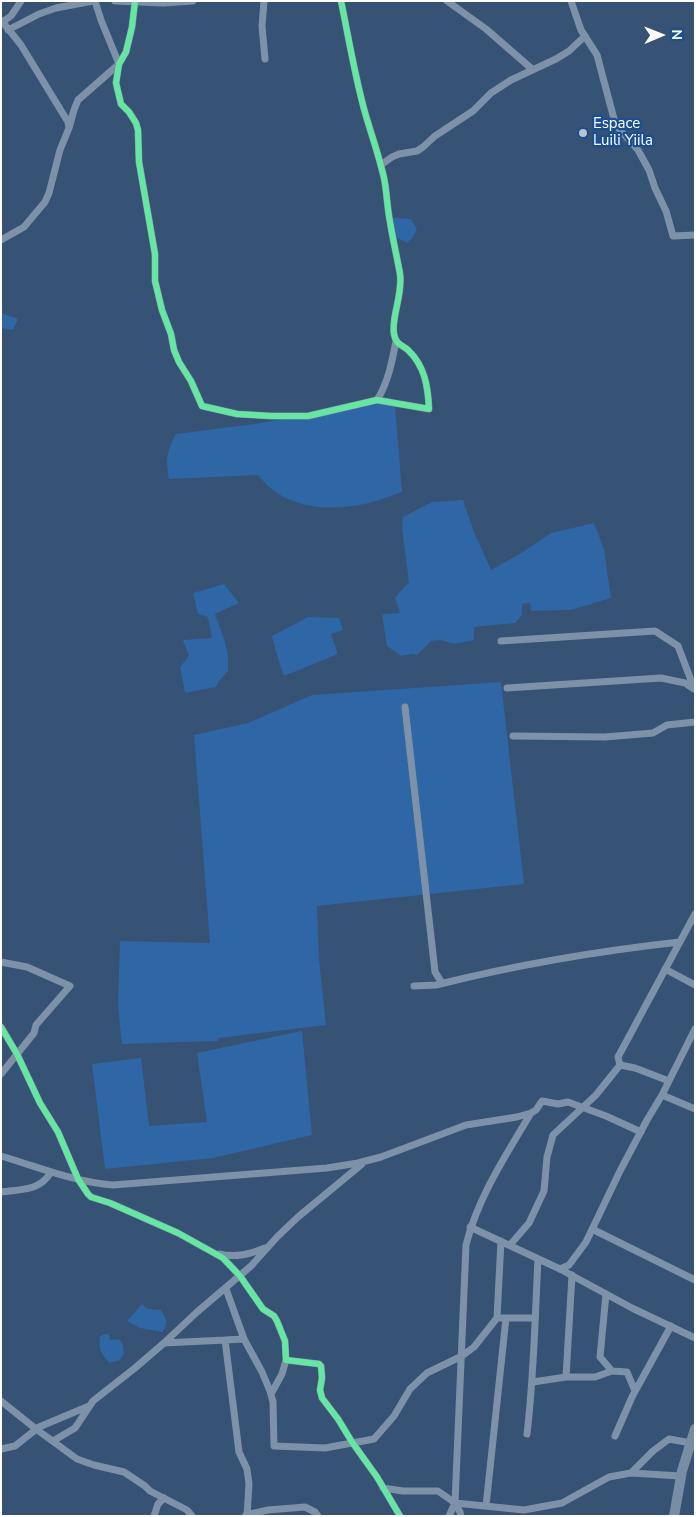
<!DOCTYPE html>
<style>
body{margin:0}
#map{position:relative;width:696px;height:1517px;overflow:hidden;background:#365274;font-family:"Nunito Sans",sans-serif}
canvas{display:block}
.frame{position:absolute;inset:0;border:2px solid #fff;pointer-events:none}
.north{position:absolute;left:636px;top:10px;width:50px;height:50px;-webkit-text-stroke:4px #1b4f8f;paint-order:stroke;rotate:89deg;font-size:14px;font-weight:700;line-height:20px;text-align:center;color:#fff}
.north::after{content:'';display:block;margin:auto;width:18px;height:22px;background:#fff;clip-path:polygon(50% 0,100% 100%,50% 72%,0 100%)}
</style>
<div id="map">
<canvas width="696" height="1517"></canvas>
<div class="frame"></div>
<div class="north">N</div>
</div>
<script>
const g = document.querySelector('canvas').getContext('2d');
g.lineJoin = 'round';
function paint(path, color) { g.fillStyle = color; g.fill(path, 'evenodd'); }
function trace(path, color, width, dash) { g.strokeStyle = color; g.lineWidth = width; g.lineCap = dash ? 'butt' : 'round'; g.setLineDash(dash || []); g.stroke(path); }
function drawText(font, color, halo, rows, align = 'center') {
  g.font = font + ' "Nunito Sans",sans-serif'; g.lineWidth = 4.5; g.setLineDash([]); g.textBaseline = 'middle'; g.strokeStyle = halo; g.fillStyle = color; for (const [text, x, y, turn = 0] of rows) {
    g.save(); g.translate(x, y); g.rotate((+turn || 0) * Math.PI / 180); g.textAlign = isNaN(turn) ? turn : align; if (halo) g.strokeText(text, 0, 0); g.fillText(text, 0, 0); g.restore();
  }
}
paint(new Path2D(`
 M394,218L411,219L417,229L413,237L407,243L394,236L388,222Z
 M1,313L18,319L13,330L1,328Z
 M379,403L395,405L402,492C391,496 380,500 369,503C329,512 285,510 258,475L169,479C165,460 167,451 176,434L254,424Z
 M463,500L474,532L491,570L523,552L551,533L594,523L604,549L611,598L571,610L531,611L530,603L522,604V615L515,623L474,627V640L454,644L441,640L431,641L417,655L411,654L401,656L387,646L382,614L400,613L395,598L405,586L409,583L402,528L403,517L432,502Z
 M224,584L239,603L215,614C222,634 230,650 228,671L219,681L216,687L185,693L180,667L189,656L183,640L212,638L208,617L198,614L193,593Z
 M308,617L339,618L343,630L331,634L338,654L284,676L279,662L272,636Z
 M501,682L524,884L317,906L319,959L326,1025L218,1038V1041L122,1044L118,1006L120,941L210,943L194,735L248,723L312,695Z
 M302,1031L312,1135L213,1158L105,1169L92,1064L141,1058L149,1126L207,1122L197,1053Z
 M142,1304L148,1309L161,1310C166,1318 169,1323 162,1332L140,1328L127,1321Z
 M105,1334H109L110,1340L119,1339L123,1344L124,1354L120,1360L110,1363C101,1355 98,1348 100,1336Z`), '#2f66a5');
trace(new Path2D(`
 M115,1L163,3L193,1
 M135,1L132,27L126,52L119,64L116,83L121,104L129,112L136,123L138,130L139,162L155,254V281L162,310L171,334L174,350L179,362L191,381L202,406L237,414L271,416H308L377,400L429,409C428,387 425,366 408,350C401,344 396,345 394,334C391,317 403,295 400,274C397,257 393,240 390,222C387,207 387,192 384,178C379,156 372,136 366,116C355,78 349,39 341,1
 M264,1L262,26L265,59
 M447,1L486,29L532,69
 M571,1L581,30L597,55L614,119L619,129L638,150L649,170L655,188L666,211L673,236L695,235
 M1,20L21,45L68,122L69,128L60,150L49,193L45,202L24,227L1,240
 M1,23L11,16L21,1
 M8,30L39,14L56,8L93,1
 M69,128L74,110L78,100L119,64L101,20L95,1
 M381,165L392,157L399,154L417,151L423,147L435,136L473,111L491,93L511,80L556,59L569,51L585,36
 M377,400C388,383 392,362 396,341
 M501,641L655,631L678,646L694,688
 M507,688L661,678L685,683L694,689
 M405,707L435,972L442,983
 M513,736L605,737L653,733L667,725L695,722
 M1,962L27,967L70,986L36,1025L34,1033L1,1074
 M665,969L695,985
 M414,986L436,985C516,965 597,951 680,942
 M1,1027L17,1054L40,1103L58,1132L78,1179L88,1194L91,1197L110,1203L178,1233L223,1258L240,1276L263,1309L274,1316L277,1321L285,1341L286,1360L319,1364L321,1366L322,1378L320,1390L322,1398L338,1419L352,1442L377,1477L400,1516
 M620,1065L618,1057L695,914
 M662,1095L695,1109
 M1,1156C38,1167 75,1182 113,1185L327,1168L358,1163L381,1157L466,1125L517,1117L531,1113L536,1110L542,1101L558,1104L568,1102L606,1116L641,1132
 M1,1192C21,1189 39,1192 51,1172
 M470,1227L560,1269L632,1308L695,1338
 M592,1229L695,1280
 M510,1245L529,1223L544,1191L547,1157L553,1135L596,1095L620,1065L635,1068L669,1081
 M219,1254C236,1258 250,1254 265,1248
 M560,1269L569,1265L586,1242L620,1171L647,1120L662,1095L695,1029
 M226,1289L244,1339L262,1372L270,1391L273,1402L274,1446L325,1448L374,1439L394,1416L410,1389L427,1373L462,1356L474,1347L497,1318H535
 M606,1294L600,1357L612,1371L627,1372L635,1391
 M497,1318L501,1241
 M225,1340L244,1339
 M164,1343L225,1340L239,1452L247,1469L249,1484L247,1516
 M566,1377L572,1275
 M533,1382L566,1377H595L612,1371
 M271,1394L282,1374L286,1360
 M1,1401L36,1429L77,1459L94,1465L124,1472L145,1486L150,1491L187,1510L192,1516
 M527,1434C534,1376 535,1317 538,1259
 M615,1436L632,1397L671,1326
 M53,1441L75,1428L93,1401L135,1368L164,1343L197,1312L251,1266L277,1237L298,1217L362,1164
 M1,1449L15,1446L39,1427L89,1406
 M631,1473L681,1476
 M383,1488L403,1491H438L455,1503L524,1510L562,1503L609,1477L631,1473L653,1451L669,1439L691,1443
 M455,1503L460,1512L461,1516
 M486,1506L506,1318
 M246,1515L268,1510L305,1507L315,1512L318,1516
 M154,1516L158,1504L164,1498
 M449,1516L455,1503L466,1245C478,1197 506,1155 531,1113`), '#7d92a8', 7);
trace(new Path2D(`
 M674,1516L682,1471L695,1429`), '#798da4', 10);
trace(new Path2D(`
 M135,1L132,27L126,52L119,64L116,83L121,104L129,112L136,123L138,130L139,162L155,254V281L162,310L171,334L174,350L179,362L191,381L202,406L237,414L271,416H308L377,400L429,409C428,387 425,366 408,350C401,344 396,345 394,334C391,317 403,295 400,274C397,257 393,240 390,222C387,207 387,192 384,178C379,156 372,136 366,116C355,78 349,39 341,1
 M1,1027L17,1054L40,1103L58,1132L78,1179L88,1194L91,1197L110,1203L178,1233L223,1258L240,1276L263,1309L274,1316L277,1321L285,1341L286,1360L319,1364L321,1366L322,1378L320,1390L322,1398L338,1419L352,1442L377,1477L400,1516`), '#66e7a1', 6);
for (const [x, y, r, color] of [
 [583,133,5,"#b9c2ce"]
]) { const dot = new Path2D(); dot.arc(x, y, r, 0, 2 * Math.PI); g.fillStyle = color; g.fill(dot); trace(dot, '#1b4f8f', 2); }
drawText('15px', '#fff', '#1b4f8f', [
 ["Espace",593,124],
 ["Luili Yiila",593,141]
], 'left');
</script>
